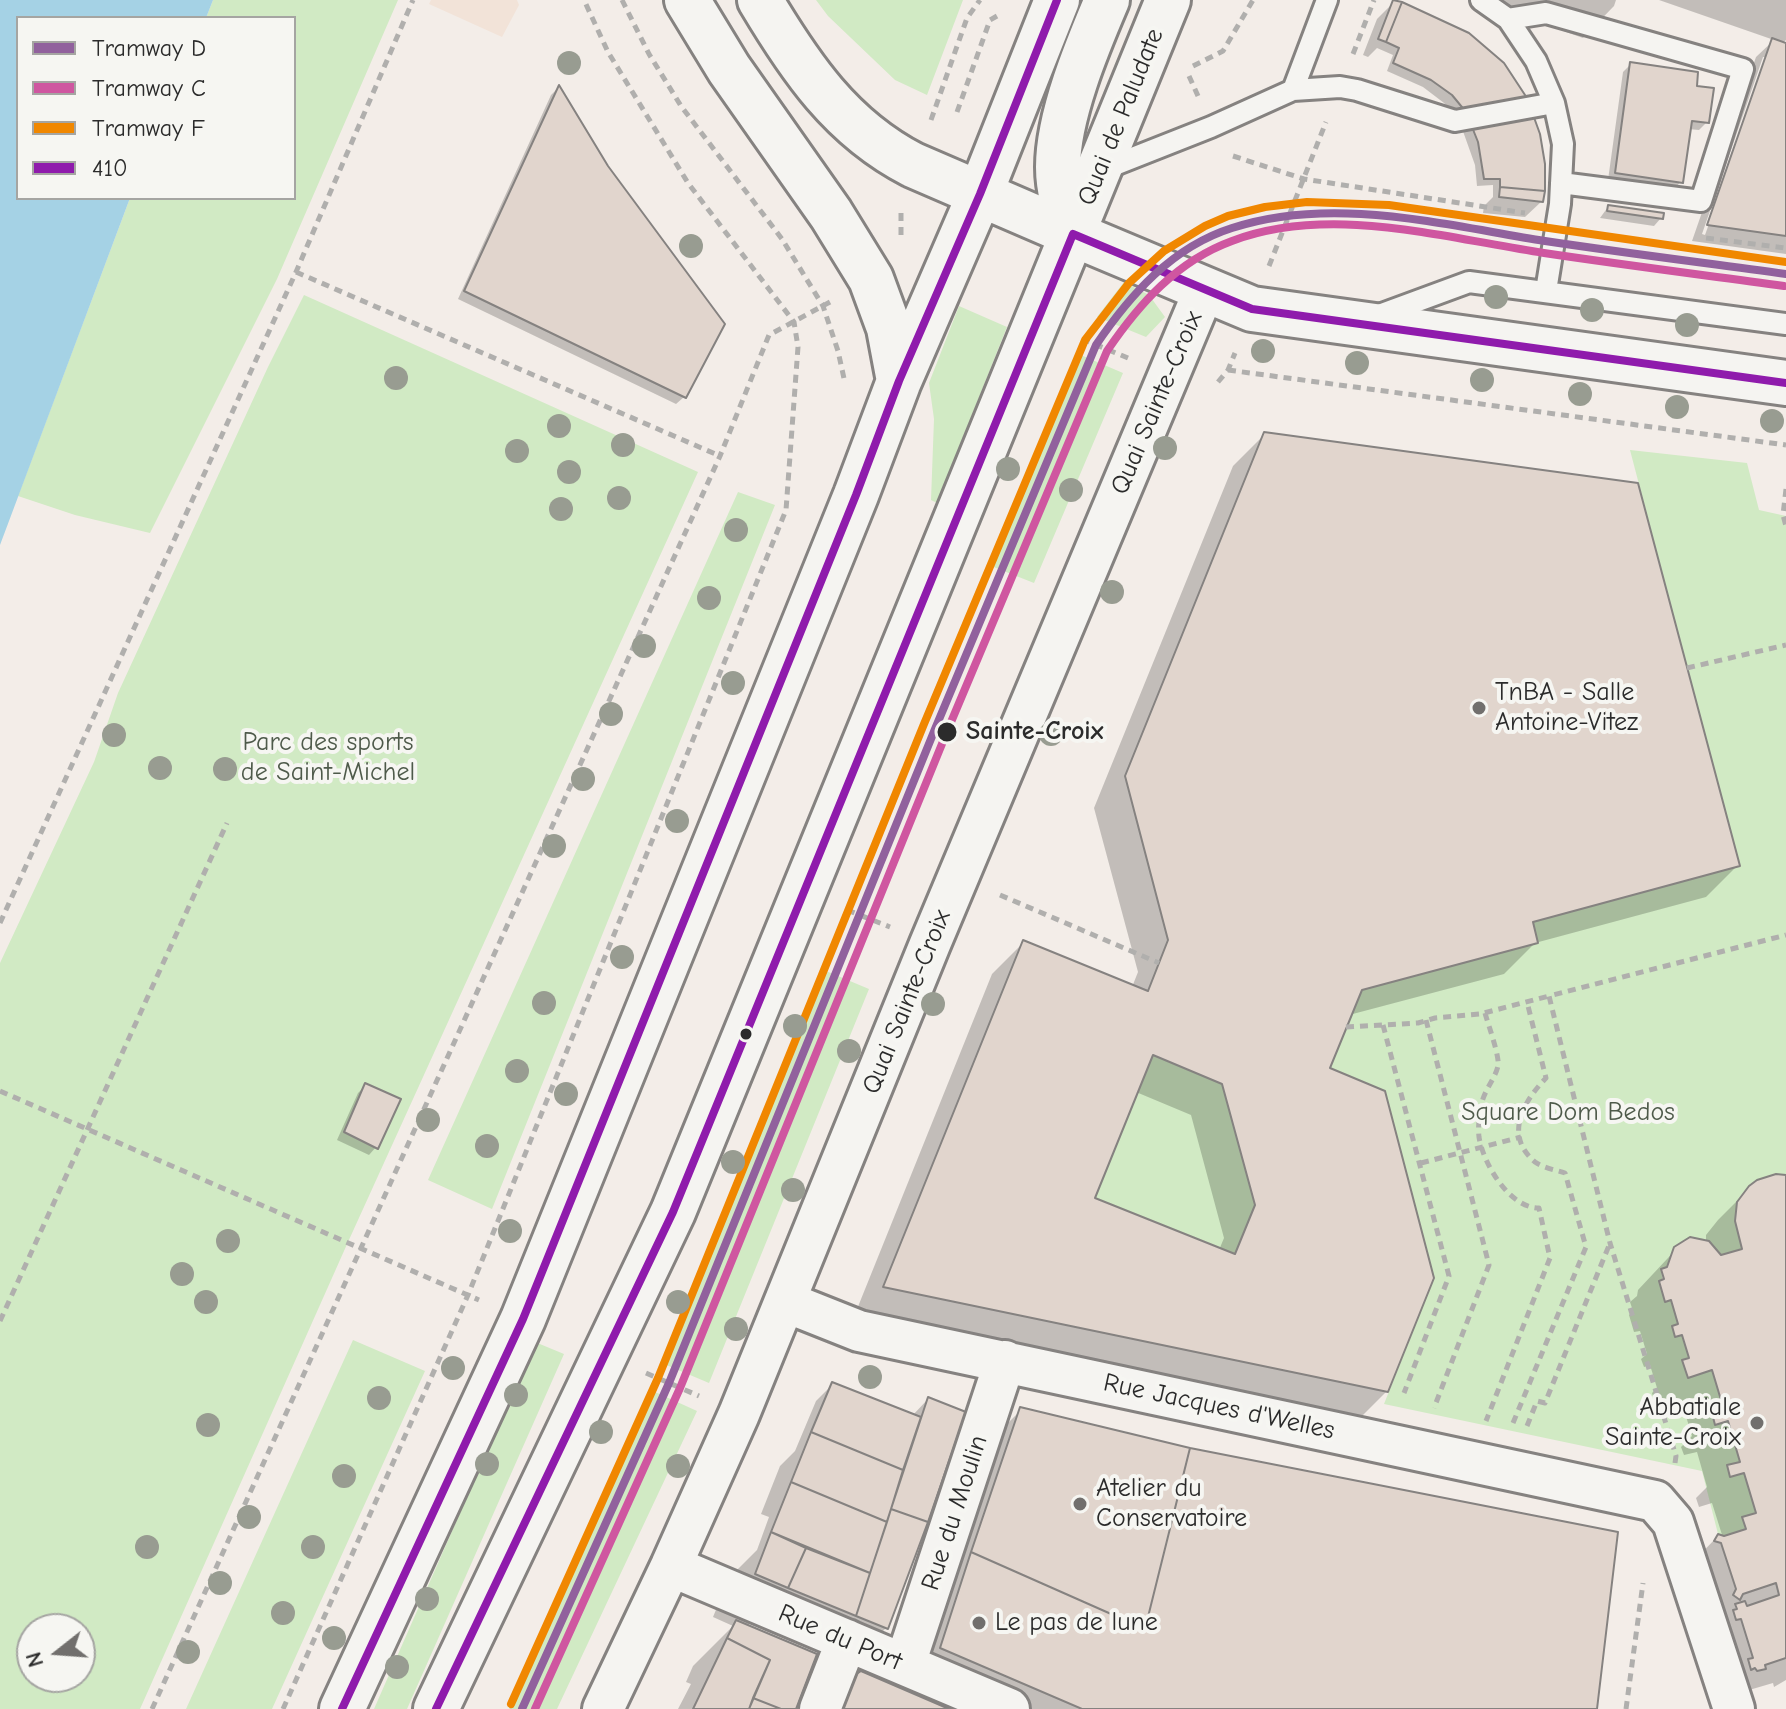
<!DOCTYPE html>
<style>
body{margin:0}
#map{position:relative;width:1786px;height:1709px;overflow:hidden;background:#f3ede8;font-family:"Comic Neue",sans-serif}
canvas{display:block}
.legend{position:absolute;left:16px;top:16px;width:280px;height:184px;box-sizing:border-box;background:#f6f6f2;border:2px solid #a5a5a2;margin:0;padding:10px 14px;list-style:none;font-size:24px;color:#2b2b2b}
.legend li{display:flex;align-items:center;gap:16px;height:40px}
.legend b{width:40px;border:2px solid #a5a5a2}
.north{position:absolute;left:16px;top:1613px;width:80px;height:80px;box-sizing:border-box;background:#f6f6f2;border:2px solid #a5a5a2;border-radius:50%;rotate:253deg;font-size:22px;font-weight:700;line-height:32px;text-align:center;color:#2b2b2b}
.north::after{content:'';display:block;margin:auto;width:28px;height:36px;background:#716f6d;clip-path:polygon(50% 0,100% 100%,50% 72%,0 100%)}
</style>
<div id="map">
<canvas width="1786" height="1709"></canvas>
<ul class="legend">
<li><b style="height:10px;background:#91619d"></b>Tramway D</li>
<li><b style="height:10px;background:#cf56a0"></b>Tramway C</li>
<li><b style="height:10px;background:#f08700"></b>Tramway F</li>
<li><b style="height:10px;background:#8f1bac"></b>410</li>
</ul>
<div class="north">N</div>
</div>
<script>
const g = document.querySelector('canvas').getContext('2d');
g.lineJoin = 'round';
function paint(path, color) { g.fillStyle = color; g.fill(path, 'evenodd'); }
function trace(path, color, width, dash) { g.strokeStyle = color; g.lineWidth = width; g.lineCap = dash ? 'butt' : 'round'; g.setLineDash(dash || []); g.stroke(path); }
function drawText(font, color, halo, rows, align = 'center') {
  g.font = font + ' "Comic Neue",sans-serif'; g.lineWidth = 8; g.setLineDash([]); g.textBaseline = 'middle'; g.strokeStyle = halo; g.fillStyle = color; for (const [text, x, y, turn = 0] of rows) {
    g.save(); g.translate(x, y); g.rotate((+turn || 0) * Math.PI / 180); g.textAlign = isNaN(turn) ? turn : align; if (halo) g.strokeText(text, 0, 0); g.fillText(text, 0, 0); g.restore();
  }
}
paint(new Path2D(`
 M431,0H517L519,5L502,37L429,4Z`), '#f2e3d8');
paint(new Path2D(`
 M213,0H398L277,279L150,533L75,515L18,496L130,198H294V18H206Z
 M816,0H963L927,95L895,80L828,16Z
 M1124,282L1149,295L1165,317L1146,337L1097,317Z
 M304,295L698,472L348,1242L140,1709H0V963L94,762L118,693L268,367ZM32,1629H80V1677H32Z
 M959,306L1007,327L937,503L931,500L934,419L929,383Z
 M1076,353L1123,373L1034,583L991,566Z
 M1630,450L1747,463L1759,510L1786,516V1175C1765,1173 1747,1183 1737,1202L1742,1249L1721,1255L1709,1241L1690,1237L1674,1247L1667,1267L1661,1269L1665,1301L1671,1300L1678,1324L1672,1326L1675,1336L1682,1335L1689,1358L1682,1360L1687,1377L1712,1370L1724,1410L1712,1414L1715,1425L1728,1421L1740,1462L1727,1466L1730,1477L1744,1473L1756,1513L1742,1517L1746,1529L1724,1536L1718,1534L1702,1471L1384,1404L1434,1278L1385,1091L1330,1068L1362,990L1538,943L1533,922L1739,866Z
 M738,492L775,505L492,1209L428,1180Z
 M826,971L869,989L709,1383L664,1364Z
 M1153,1055L1222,1084L1255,1205L1235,1254L1095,1198Z
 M353,1340L425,1371L272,1709H186Z
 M535,1342L564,1354L407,1709H374Z
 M653,1391L697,1411L557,1709H509Z`), '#d1eac4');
paint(new Path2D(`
 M0,0H213L206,18H18V198H130L0,545Z`), '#a5d2e5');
paint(new Path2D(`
 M1475,0H1616L1614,6L1583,38Z
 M1659,0H1786V40L1782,44L1786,45V254L1692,241L1756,57L1774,40ZM1763,57H1768L1705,235L1702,234Z
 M1394,2L1542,201L1525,217L1483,213L1484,206L1493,197V185L1477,186L1475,165L1459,120L1444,103L1423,87L1387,71L1393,55L1377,48L1368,57L1363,55L1377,19Z
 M1631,64L1694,88L1707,122L1699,130L1688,129L1681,182L1673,189L1608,180L1623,72Z
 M558,88L684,397L676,404L458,299L551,95Z
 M1608,207L1661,218L1654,226L1600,218Z
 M1265,434L1737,866L1706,897L1535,943L1504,974L1349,1015L1327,1069L1387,1391L1355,1423L853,1319L992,974L1024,942L1132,987L1138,972L1094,808L1233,466ZM1136,1092L1191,1115L1224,1238L1219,1250L1093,1199Z
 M365,1086L376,1147L369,1155L337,1140L358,1093Z
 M1786,1177V1680L1774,1687L1773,1683L1739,1693L1687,1568L1718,1536L1723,1538L1712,1503L1699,1507L1696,1498L1707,1487L1697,1452L1684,1455L1681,1447L1692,1436L1681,1400L1656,1408L1652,1393L1657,1388L1650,1365L1644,1367L1641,1359L1647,1354L1640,1331L1634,1332L1629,1315L1633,1311L1630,1302L1637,1296L1638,1290L1682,1243L1706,1242V1235L1718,1220L1750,1188Z
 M833,1384L912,1416L928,1399L886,1628L870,1644L762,1611L746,1627L794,1709H678L691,1684L686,1682L693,1666L733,1626L713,1617L729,1578L757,1550L769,1517L761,1514L780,1466L795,1451L816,1401Z
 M1021,1410L1595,1709H978L910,1680L997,1434Z`), '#0003');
const building = new Path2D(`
 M1393,0L1402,2L1386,42L1378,39Z
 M1402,2L1469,33L1504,63L1527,98L1540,134L1545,164V191L1500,187V179H1484L1478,142L1466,112L1452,95L1431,80L1393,63L1399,48L1386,42Z
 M1772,38L1786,43V236L1707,225Z
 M1630,62L1698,72L1697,86L1714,88L1709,123L1692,121L1683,183L1615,173Z
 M559,85L608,166L725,324L686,398L464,291Z
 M1500,187L1545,191L1543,202L1499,197Z
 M1608,205L1664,213L1663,219L1607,211Z
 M1264,432L1638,483L1740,866L1533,922L1538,943L1362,990L1330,1068L1385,1091L1434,1278L1388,1392L883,1287L1023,940L1148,991L1168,940L1125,776ZM1153,1055L1222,1084L1255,1205L1235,1254L1095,1198Z
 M365,1083L401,1099L378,1149L344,1132Z
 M1776,1174L1786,1175V1658L1765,1665L1766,1669L1757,1671L1755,1668L1751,1670L1748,1659L1753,1658L1741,1619L1736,1620L1733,1610L1737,1609L1735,1604L1745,1601L1747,1606L1779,1595L1776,1583L1743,1594L1740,1600L1733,1595L1736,1589L1721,1543L1714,1541L1718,1534L1724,1536L1746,1529L1742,1517L1756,1513L1744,1473L1730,1477L1727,1465L1740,1462L1728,1421L1715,1425L1712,1413L1724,1410L1712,1370L1688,1378L1682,1360L1689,1358L1682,1335L1675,1337L1672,1326L1678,1324L1671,1300L1665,1302L1659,1281L1664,1279L1661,1269L1667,1267L1674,1247L1690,1237L1709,1241L1721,1255L1742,1249L1735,1221L1737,1202L1749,1186L1757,1180Z
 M832,1382L921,1417L903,1470L811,1432Z
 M928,1397L966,1412L928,1522L891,1509Z
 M1020,1407L1190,1448L1145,1629L971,1552Z
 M811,1432L903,1470L887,1522L791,1482Z
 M1190,1448L1618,1532L1597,1709H1082L940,1648L971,1552L1145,1629Z
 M791,1482L887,1522L870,1573L771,1532Z
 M891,1509L928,1522L888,1629L856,1616Z
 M771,1532L806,1548L788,1588L755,1574Z
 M806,1548L870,1573L856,1616L788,1588Z
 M736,1620L817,1654L796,1709H781L753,1698L770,1660L727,1638Z
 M727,1638L770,1660L749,1709H693Z
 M861,1671L949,1709H842L855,1675Z
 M753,1698L781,1709H749Z`);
paint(building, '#e1d5cd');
trace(building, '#858280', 2);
const service = new Path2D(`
 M1481,0L1508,19L1536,61L1554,103
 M1508,19L1546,13L1743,69L1701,201L1561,183
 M1293,90L1340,87L1357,90L1455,121L1554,103L1563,144L1560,204L1546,291
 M1102,170L1211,127L1293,90L1327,0
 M1374,317L1469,282L1786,324`);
const minor = new Path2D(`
 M786,1302L859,1331L1655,1501L1673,1522L1734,1709
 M671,1566L1009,1709
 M905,1664L1005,1361
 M603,1709L671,1566L739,1414L930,944L1204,291
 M820,1709L847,1640`);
const tertiary = new Path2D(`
 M1107,0C1087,47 1058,116 1058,167C1058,191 1065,212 1073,234L1252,309L1786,383`);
const secondary = new Path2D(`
 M687,0L729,69L831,214L871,279L889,328L899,381
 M760,0C800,67 841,128 913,165L1073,234
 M342,1709L523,1319L856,495L899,381L980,194L1057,0
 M436,1709L673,1212L1168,0`);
trace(service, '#858280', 26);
trace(minor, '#858280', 46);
trace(tertiary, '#858280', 50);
trace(secondary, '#858280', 50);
trace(new Path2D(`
 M622,0L649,54L681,106L782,239L823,306L838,351L845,383
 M1353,54L1374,0
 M1193,66L1223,51L1253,0
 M1189,76L1198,96
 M957,112L990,20L997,16
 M931,120L967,18L980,0
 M1233,156L1304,179L1525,213
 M901,235V213
 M1706,238L1786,248
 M1269,266L1326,122
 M296,272L720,456
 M1082,339L1128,358
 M1228,370L1786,445
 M1218,382L1228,370L1235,353
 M1786,489L1783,515L1786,526
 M1687,668L1786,645
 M1000,895L1159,963
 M847,910L890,927
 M0,923L296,272L413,0
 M1485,1013C1488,1024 1500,1057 1498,1066C1495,1079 1484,1090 1481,1106C1479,1116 1478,1127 1479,1137C1483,1163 1509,1208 1539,1208L1550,1258L1486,1421
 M1426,1020L1489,1265L1434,1408
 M1383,1025L1449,1276L1404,1393
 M1346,1027L1418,1023L1435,1018L1480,1014L1549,996
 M0,1091L479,1300
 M1421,1163L1521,1137
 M0,1321L227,823
 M646,1373L699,1396
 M1513,1423L1586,1247L1565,1173C1556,1170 1543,1168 1535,1162C1503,1135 1524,1101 1546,1078L1527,1002
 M1527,1426L1537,1401L1545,1403L1610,1243
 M1675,1463L1676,1456L1610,1243L1549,996L1786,935
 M152,1709L720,456L769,335L830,302
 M283,1709L468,1295L786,510L798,347L794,322L688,183L608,52L584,0
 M1626,1709L1643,1583`), '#b0afad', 5, [8, 6]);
trace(service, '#f5f4f1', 20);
trace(minor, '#f5f4f1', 40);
trace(tertiary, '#f5f4f1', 44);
trace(secondary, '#f5f4f1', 44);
trace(new Path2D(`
 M342,1709L523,1319L856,495L899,381L980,194L1057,0
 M436,1709L673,1212L1073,234L1252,309L1786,383`), '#8f1bac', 8);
trace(new Path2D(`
 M522,1709L669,1383L935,729L1096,345C1130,295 1172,247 1232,228C1333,195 1443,225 1545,241C1625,253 1706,263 1786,274`), '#91619d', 8);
trace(new Path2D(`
 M535,1709L680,1388L946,734L1107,351C1139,304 1177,261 1232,241C1330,204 1445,238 1544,253C1624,265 1704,275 1784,286`), '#cf56a0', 8);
trace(new Path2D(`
 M511,1704L658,1378L924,724L1085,340L1129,283L1164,251L1205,226L1228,216L1265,207L1307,202L1389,205L1786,262`), '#f08700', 8);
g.fillStyle = '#989c91';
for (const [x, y] of [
 [569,63],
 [691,246],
 [1496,297],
 [1592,310],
 [1687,325],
 [1263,351],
 [1357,363],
 [396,378],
 [1482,380],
 [1580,394],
 [1677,407],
 [1772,421],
 [559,426],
 [623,445],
 [1165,448],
 [517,451],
 [1008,469],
 [569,472],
 [1071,490],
 [619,498],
 [561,509],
 [736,530],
 [1112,592],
 [709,598],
 [644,646],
 [733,683],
 [611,714],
 [1051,734],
 [114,735],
 [160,768],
 [225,769],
 [583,779],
 [677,821],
 [554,846],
 [622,957],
 [544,1003],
 [933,1004],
 [795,1026],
 [849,1051],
 [517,1071],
 [566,1094],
 [428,1120],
 [487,1146],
 [733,1162],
 [793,1190],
 [510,1231],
 [228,1241],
 [182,1274],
 [206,1302],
 [678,1302],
 [736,1329],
 [453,1368],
 [870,1377],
 [516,1395],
 [379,1398],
 [208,1425],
 [601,1432],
 [487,1464],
 [678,1466],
 [344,1476],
 [249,1517],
 [147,1547],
 [313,1547],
 [220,1583],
 [427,1599],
 [283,1613],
 [334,1638],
 [188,1652],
 [397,1667]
]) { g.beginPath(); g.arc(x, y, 12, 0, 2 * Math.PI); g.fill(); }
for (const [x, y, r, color] of [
 [1479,708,8,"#716f6d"],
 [947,732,11,"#2b2b2b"],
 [746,1034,7,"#2b2b2b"],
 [1757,1423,8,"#716f6d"],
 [1080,1504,8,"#716f6d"],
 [979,1623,8,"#716f6d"]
]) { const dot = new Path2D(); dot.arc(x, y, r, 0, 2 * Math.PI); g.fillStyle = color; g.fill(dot); trace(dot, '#f6f6f2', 3); }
drawText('26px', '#2b2b2b', '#f6f6f2', [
 ["Quai de Paludate",1121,117,-68],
 ["Quai Sainte-Croix",1157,403,-67],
 ["Quai Sainte-Croix",907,1002,-68],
 ["Rue Jacques d'Welles",1219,1407,12],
 ["Rue du Moulin",955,1513,-72],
 ["Rue du Port",840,1638,23]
]);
drawText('26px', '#2b2b2b', '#f6f6f2', [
 ["TnBA - Salle",1495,693],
 ["Antoine-Vitez",1495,723],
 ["Abbatiale",1741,1408,"right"],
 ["Sainte-Croix",1741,1438,"right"],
 ["Atelier du",1096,1489],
 ["Conservatoire",1096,1519],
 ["Le pas de lune",995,1623]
], 'left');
drawText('bold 26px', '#2b2b2b', '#f6f6f2', [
 ["Sainte-Croix",966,732]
], 'left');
drawText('26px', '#4e5a4a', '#f6f6f2', [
 ["Parc des sports",328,743],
 ["de Saint-Michel",328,773],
 ["Square Dom Bedos",1568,1113]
]);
</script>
